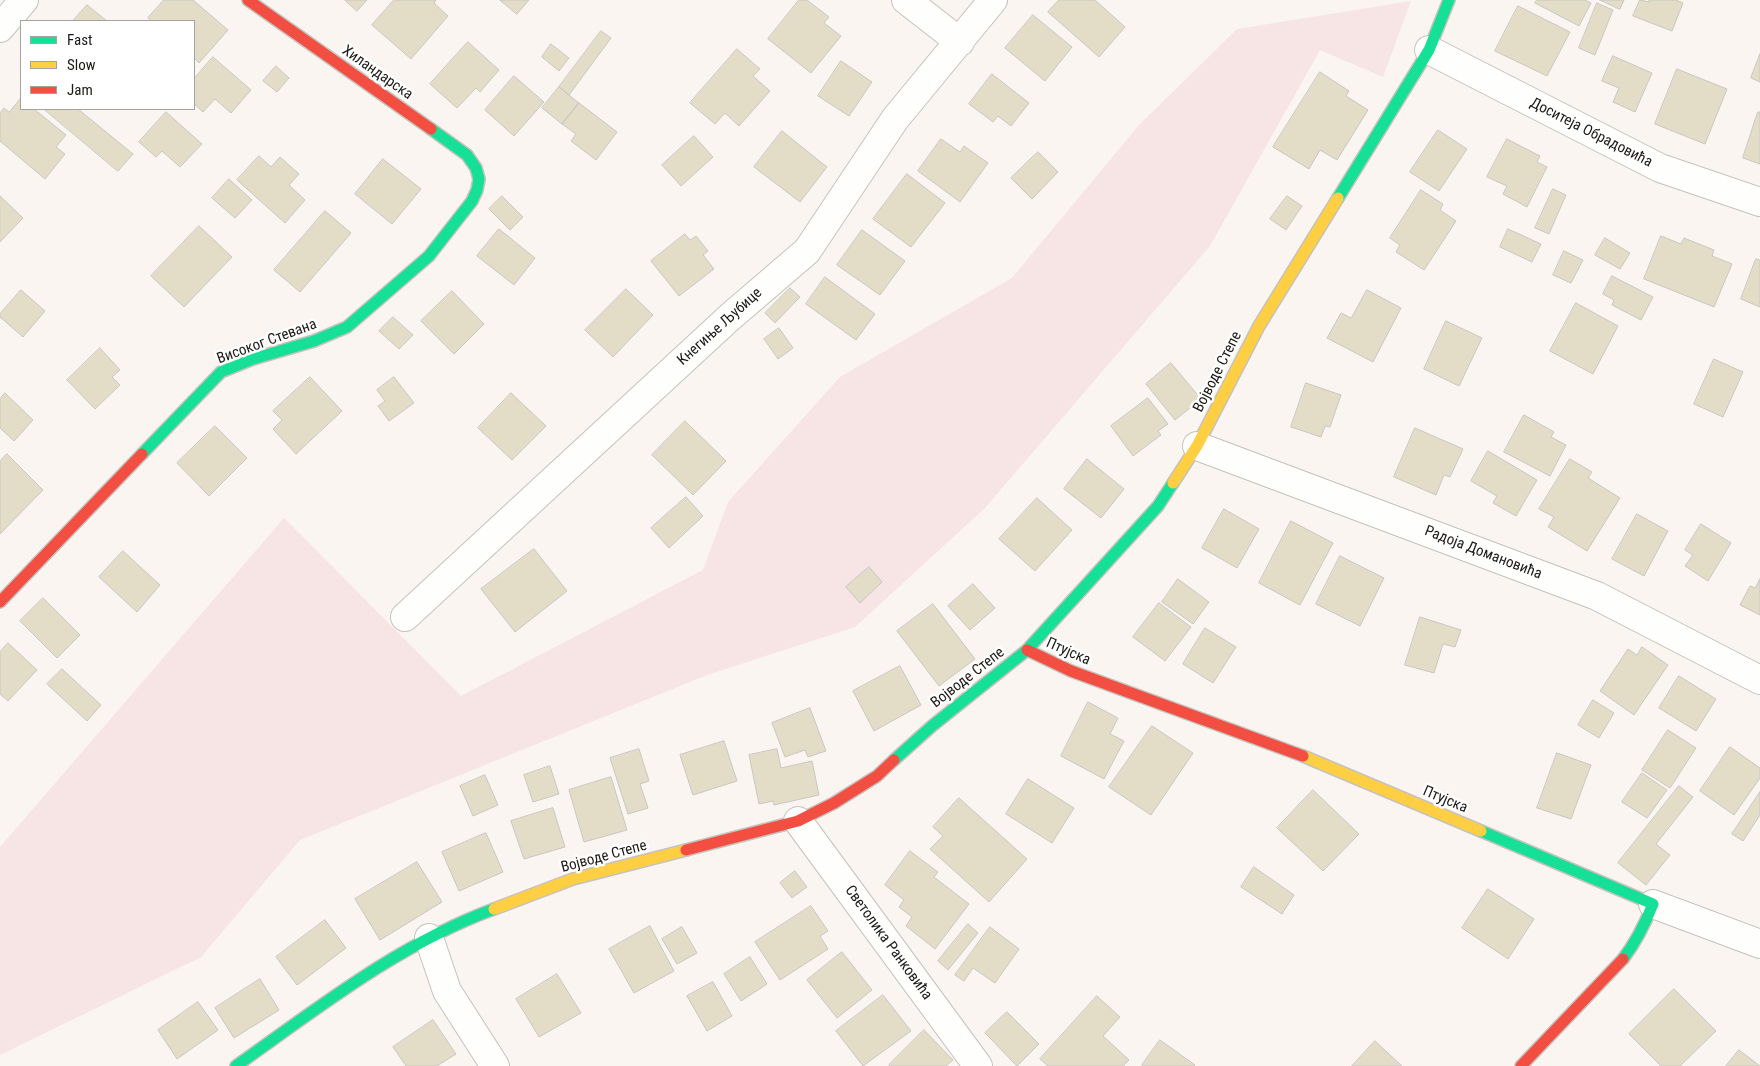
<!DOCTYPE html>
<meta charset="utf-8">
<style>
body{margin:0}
#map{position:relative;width:1760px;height:1066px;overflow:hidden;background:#faf5f0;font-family:"Roboto Condensed",sans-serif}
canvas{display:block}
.legend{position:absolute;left:20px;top:20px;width:175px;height:90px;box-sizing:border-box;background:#fff;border:1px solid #a4a3a2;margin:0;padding:6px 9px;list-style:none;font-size:15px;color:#1c1a17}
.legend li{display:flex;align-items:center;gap:10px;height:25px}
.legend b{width:25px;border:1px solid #a4a3a2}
</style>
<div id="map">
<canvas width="1760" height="1066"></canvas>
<ul class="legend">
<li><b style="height:6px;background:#16e098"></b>Fast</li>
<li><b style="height:6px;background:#ffcf43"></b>Slow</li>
<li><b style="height:6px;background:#f24e42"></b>Jam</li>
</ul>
</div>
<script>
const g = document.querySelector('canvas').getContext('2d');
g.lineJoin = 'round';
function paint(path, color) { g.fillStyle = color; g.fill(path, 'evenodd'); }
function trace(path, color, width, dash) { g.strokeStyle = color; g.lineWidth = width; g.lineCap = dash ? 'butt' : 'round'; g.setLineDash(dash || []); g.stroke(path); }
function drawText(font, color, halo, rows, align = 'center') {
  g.font = font + ' "Roboto Condensed",sans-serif'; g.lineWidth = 5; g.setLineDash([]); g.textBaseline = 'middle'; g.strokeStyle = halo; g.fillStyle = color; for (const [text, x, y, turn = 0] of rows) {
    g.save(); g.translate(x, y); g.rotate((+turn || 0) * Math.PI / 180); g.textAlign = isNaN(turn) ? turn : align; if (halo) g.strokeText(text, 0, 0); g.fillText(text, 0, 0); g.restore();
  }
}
paint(new Path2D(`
 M1411,1L1383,77L1320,50L1210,246L985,508L855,627L707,675L300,840L201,957L0,1055V847L284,518L461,696L703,570L728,502L840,377L1012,278L1139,125L1237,29Z`), '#f7e4e4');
const building = new Path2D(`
 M164,0H193L228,30L199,63L194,58V21H151L148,18Z
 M345,0H367L357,11Z
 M394,0H436L434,3L448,16L411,59L372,25Z
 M500,0H529L517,14Z
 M799,0H807L829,17L824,23L841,36L811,73L768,39Z
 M1059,0H1095L1125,27L1099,57L1048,12Z
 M1537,0H1585L1591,3L1579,26L1535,3Z
 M1600,0H1624L1620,9Z
 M1640,0L1649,2V0H1676L1683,3L1672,31L1633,16Z
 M1597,3L1613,10L1595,55L1579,48Z
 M87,5L107,21H73Z
 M1518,6L1570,32L1547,76L1495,51Z
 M1033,15L1072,47L1045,81L1005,48Z
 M601,31L611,38L569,95L559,87Z
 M468,42L499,70L480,92L476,88L457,108L430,84Z
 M551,44L569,58L559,71L542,57Z
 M737,49L760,69L753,76L770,91L739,126L725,113L715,124L690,103Z
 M1760,54V82L1751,78Z
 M1613,56L1652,73L1635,112L1613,102L1619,88L1602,81Z
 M213,57L251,90L231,113L215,99L203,112L194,104V79Z
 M841,61L872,82L849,116L818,96Z
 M276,66L289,78L277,92L263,81Z
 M1677,69L1727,89L1705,144L1655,124Z
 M1320,72L1349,91L1346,96L1368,110L1337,160L1320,150L1309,169L1273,147Z
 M992,74L1029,103L1011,126L998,116L993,122L969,104Z
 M514,76L544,102L514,136L485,110Z
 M559,87L579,103L562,124L542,108Z
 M21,98V109H34L66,135L56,147L65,154L45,179L0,141V113L4,108L9,112Z
 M579,103L617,132L596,160L571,141L576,134L562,124Z
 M44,109H78L133,154L118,171Z
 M166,112L202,144L180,167L162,151L156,157L139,142Z
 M1758,112H1760V164L1743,158Z
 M1438,130L1467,149L1439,191L1410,172Z
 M782,131L827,167L800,202L754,167Z
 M694,136L713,157L681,186L662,165Z
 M941,139L960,152L964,146L988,163L960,202L918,171Z
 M1507,139L1540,156L1537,162L1547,167L1527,207L1503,194L1507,186L1487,177Z
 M1038,152L1058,172L1032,199L1011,178Z
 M259,156L271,167L280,157L299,174L289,185L305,200L285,223L237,180Z
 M383,159L421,189L392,224L355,194Z
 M907,174L945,203L911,247L873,219Z
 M229,179L252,200L235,218L212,198Z
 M1553,189L1566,195L1549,234L1535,228Z
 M1421,190L1443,204L1440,210L1456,221L1424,270L1396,252L1400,245L1390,238Z
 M0,196L23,218L0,242Z
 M502,196L523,217L510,230L489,209Z
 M1287,196L1302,206L1286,230L1270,219Z
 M325,211L351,233L300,292L274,270Z
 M199,226L232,257L184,307L151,276Z
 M499,229L535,258L514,285L477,256Z
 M1508,229L1541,244L1532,262L1500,247Z
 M862,230L905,261L880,295L837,265Z
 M685,234L690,240L696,236L708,251L703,255L714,269L679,296L651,261Z
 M1661,236L1681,244L1684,238L1714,250L1712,256L1732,264L1714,307L1644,279Z
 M1605,238L1630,253L1620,269L1595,255Z
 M1564,251L1583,260L1571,283L1553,275Z
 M1756,259L1760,260V307L1741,299Z
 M1612,276L1653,297L1641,320L1612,305L1614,300L1603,294Z
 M825,277L875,314L856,340L806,304Z
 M790,288L800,297L775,323L765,313Z
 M626,289L653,315L613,357L585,330Z
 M21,290L45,311L23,337L0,317V314Z
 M1367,290L1401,308L1373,362L1327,338L1341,313L1351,318Z
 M452,291L484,324L454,354L421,321Z
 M1576,303L1618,326L1593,374L1550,351Z
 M393,317L413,335L399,349L379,331Z
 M1446,321L1482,338L1459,386L1424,369Z
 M779,328L793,348L778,359L764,339Z
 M100,348L120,370L112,377L120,385L95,409L67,380Z
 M1714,359L1743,372L1723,417L1694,404Z
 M1171,363L1201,399L1175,420L1146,384Z
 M310,377L342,411L296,454L273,429L282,420L273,411Z
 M394,377L414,403L389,421L378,406L385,401L377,390Z
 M1306,383L1341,395L1330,427L1325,426L1321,437L1291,427Z
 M5,393L33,420L14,441L0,428V399Z
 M511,393L546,426L512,460L478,428Z
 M1148,398L1168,424L1158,431L1161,435L1133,456L1111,426Z
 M1524,415L1554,432L1551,437L1566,445L1550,476L1504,452Z
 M685,421L726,461L693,495L652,455Z
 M215,426L247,458L209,496L177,463Z
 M1415,428L1463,449L1450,477L1444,475L1436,495L1394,477Z
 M1488,451L1537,480L1516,516L1493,503L1497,496L1471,481Z
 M7,454L43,490L0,534V461Z
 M1087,459L1124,489L1101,518L1064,489Z
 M1570,459L1592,472L1588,478L1620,498L1587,551L1548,527L1554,517L1539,509Z
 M686,497L703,516L669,548L651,528Z
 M1037,498L1072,530L1035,571L999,539Z
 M1224,509L1259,529L1237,568L1202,548Z
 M1637,514L1668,531L1644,576L1612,559Z
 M1291,521L1333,543L1300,605L1259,583Z
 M1701,524L1731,543L1708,581L1685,566L1693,555L1685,550Z
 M534,549L567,591L515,632L481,589Z
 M123,551L160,585L137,612L99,577Z
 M1340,556L1384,578L1360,626L1316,604Z
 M869,567L882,582L860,603L846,587Z
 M1178,579L1209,602L1193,624L1162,602Z
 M1760,579V615L1740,605L1750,586L1755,588Z
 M973,584L995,608L970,630L948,606Z
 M43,598L80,635L57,658L20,621Z
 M1159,603L1191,627L1165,661L1133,637Z
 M933,604L975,659L939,686L897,631Z
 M1420,617L1461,630L1455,647L1443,644L1434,673L1405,665Z
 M1205,628L1236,647L1213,683L1183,664Z
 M8,643L37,670L8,701L0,694V652Z
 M1642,647L1668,665L1634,715L1600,691L1628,649L1637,655Z
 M900,666L921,705L874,731L853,691Z
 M62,669L101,705L87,721L47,684Z
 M1679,676L1716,699L1696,731L1659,708Z
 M1593,700L1614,713L1599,738L1578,725Z
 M1088,702L1118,718L1110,734L1124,741L1104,779L1061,756Z
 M810,708L826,751L808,757L805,750L785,757L772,723Z
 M1152,726L1193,753L1151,815L1109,787Z
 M1668,730L1696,748L1670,788L1642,770Z
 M724,741L737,781L693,795L680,755Z
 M1730,747L1760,768V778L1734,815L1700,791Z
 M639,749L649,781L640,784L648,808L628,814L610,758Z
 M777,749L781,768L812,761L819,795L774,805L773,801L759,804L749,755Z
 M1557,753L1591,765L1571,819L1537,808Z
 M550,766L559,794L533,802L524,775Z
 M1642,773L1667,790L1647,818L1622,802Z
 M485,775L498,805L473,816L460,786Z
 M611,777L627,830L584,842L569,790Z
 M1028,779L1074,808L1052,843L1006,814Z
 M1679,786L1693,797L1656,844L1670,855L1646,885L1618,863Z
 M1313,790L1359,834L1323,871L1277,828Z
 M1760,792V815L1743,841L1732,834Z
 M959,798L1027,859L989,902L930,849L943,836L933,827Z
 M553,808L565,847L524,859L511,821Z
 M486,833L503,872L459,891L442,852Z
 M910,851L938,872L934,877L969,904L935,949L906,926L912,917L899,907L904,900L885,885Z
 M417,862L442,902L380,940L355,899Z
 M1254,867L1294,895L1282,914L1241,887Z
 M795,871L807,887L792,898L780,883Z
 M1488,889L1534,919L1508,959L1462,928Z
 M811,906L828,931L820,936L828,949L780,980L755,942Z
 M325,920L346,948L297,985L276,957Z
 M968,924L978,933L948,970L938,961Z
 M650,926L674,971L634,993L609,949Z
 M682,927L697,953L677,964L662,939Z
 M990,927L1019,949L995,983L973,968L964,981L955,975Z
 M842,952L872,990L837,1018L807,980Z
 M750,957L767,984L741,1001L724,974Z
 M557,974L581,1013L539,1037L516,999Z
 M260,979L279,1010L234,1038L215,1008Z
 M713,982L732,1016L707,1031L687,996Z
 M1674,989L1716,1031L1680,1066H1661L1629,1034Z
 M883,995L911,1031L863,1066L836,1031Z
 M1097,996L1120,1017L1103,1036L1129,1060L1123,1066H1048L1040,1059Z
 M198,1002L218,1030L177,1059L158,1030Z
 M1007,1012L1039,1044L1017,1066L985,1033Z
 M433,1020L456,1054L437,1066H406L393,1047Z
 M924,1030L953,1060L946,1066H890L889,1065Z
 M1160,1040L1195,1065L1194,1066H1144L1142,1065Z
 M1375,1041L1402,1066H1352Z
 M1739,1050L1760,1066H1726Z`);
paint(building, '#e3ddc8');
trace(building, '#c8c6c2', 1);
const street = new Path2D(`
 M906,0L960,42
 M0,28L24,0
 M1429,50L1660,168L1760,202
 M1197,446L1597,596L1760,680
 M405,617L730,317L807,251L895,119L993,0
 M798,821L978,1066
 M1653,904L1760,944
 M429,938L447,991L495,1066`);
const fast = new Path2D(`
 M1338,198L1429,50L1449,0
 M142,454L221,372L253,359L314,341L347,327L429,256L472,201L477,190L479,179L476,168L467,155L431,129
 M894,760L932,726L1027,650L1158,506L1173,483
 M1481,831L1653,904C1645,924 1636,942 1623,959
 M236,1066C318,1008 399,944 494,909`);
const slow = new Path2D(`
 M1173,483L1197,446L1259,326L1338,198
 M1303,756L1481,831
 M494,909L573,879L686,850`);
const jam = new Path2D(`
 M248,0L431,129
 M0,602L142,454
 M1027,650L1071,671L1303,756
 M686,850L798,821L834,803L877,776L894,760
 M1521,1066L1623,959`);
trace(street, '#c5c2be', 30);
trace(fast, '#c5c2be', 14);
trace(slow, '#c5c2be', 14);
trace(jam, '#c5c2be', 14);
trace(street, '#fefefd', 28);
trace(fast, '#16e098', 11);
trace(slow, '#ffcf43', 11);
trace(jam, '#f24e42', 11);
drawText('15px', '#1c1a17', '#fff', [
 ["Хиландарска",377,73,35],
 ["Доситеја Обрадовића",1591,133,27],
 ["Кнегиње Љубице",720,327,-42],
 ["Високог Стевана",267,342,-20],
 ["Војводе Степе",1218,372,-63],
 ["Радоја Домановића",1483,553,21],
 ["Птујска",1068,652,24],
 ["Војводе Степе",968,678,-38],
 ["Птујска",1445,800,23],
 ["Војводе Степе",604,857,-15],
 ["Светолика Ранковића",888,943,54]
]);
</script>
